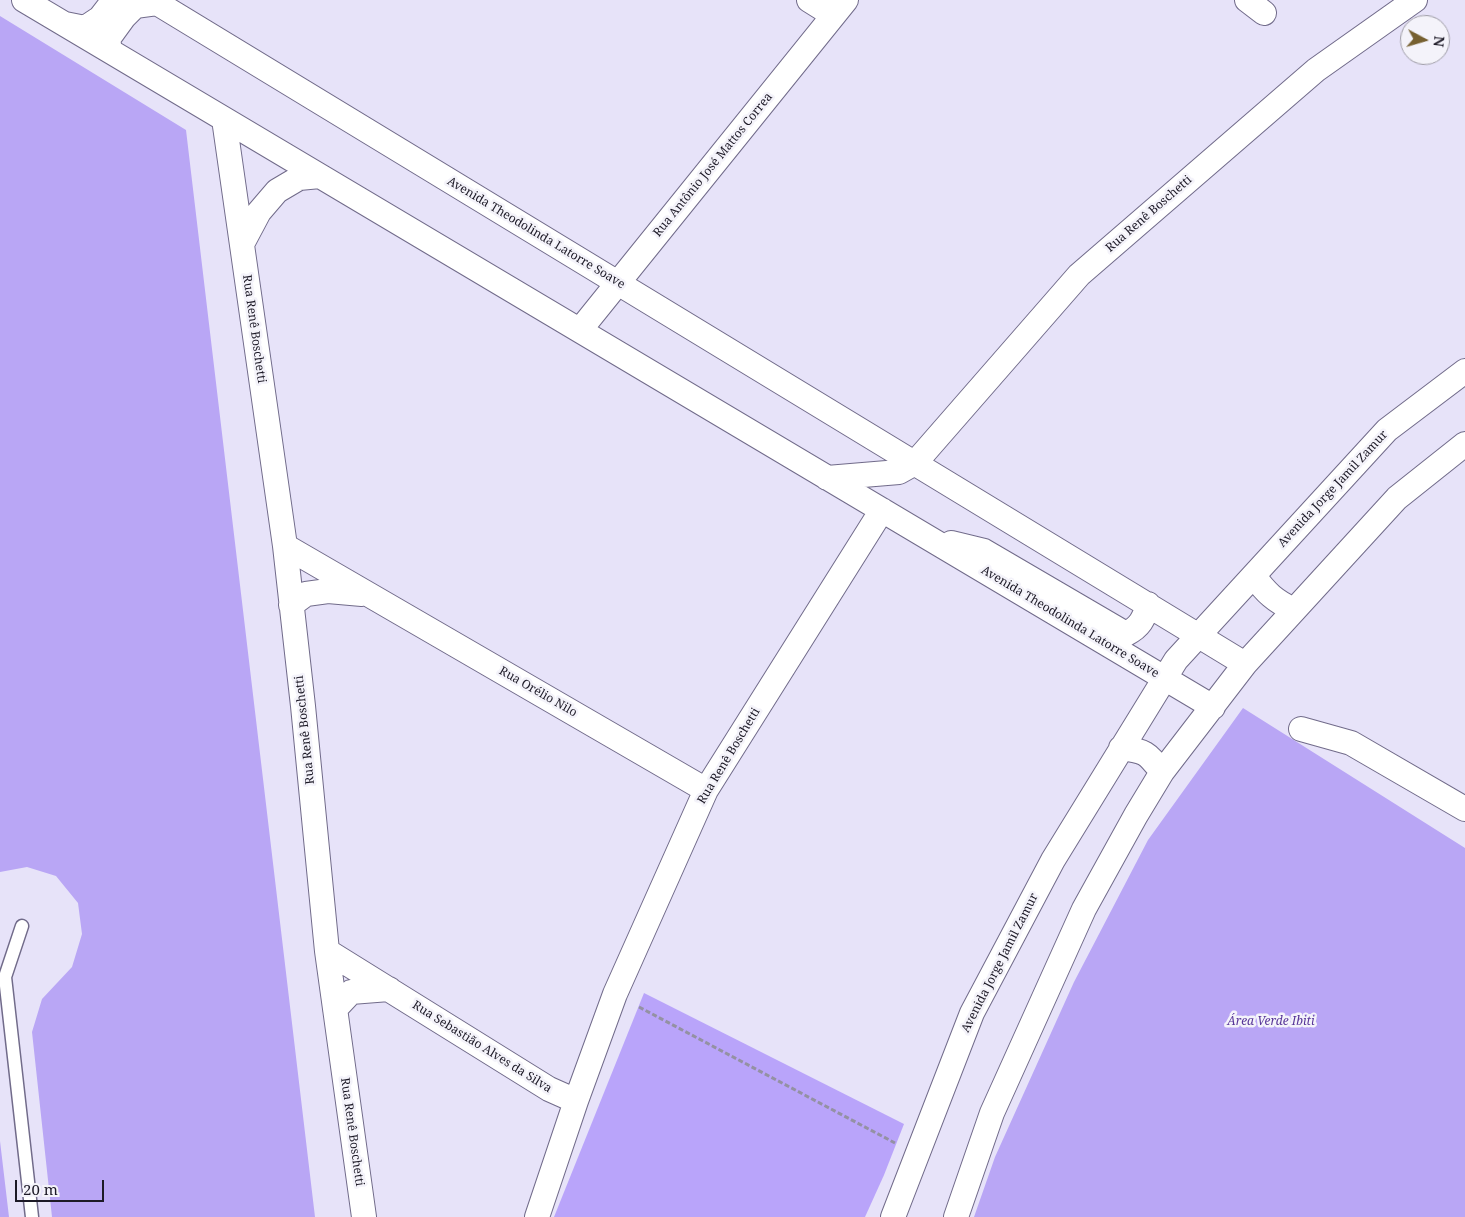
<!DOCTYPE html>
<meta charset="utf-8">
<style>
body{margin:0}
#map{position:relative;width:1465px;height:1217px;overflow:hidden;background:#e7e3f9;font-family:"Noto Serif",serif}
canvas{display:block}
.north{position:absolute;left:1400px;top:15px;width:50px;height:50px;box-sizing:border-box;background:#f4f3fa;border:1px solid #9e9ca6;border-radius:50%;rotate:96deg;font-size:14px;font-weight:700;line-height:20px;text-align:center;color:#1d1a27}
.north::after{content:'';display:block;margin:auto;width:18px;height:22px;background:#766030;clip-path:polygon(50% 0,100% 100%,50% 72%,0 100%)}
.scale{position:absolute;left:15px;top:1180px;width:89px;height:22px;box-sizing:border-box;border:2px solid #1d1a27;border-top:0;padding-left:6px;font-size:15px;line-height:18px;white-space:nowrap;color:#1d1a27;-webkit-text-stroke:4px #f4f3fa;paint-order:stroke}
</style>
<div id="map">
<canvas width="1465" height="1217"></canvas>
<div class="north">N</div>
<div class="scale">20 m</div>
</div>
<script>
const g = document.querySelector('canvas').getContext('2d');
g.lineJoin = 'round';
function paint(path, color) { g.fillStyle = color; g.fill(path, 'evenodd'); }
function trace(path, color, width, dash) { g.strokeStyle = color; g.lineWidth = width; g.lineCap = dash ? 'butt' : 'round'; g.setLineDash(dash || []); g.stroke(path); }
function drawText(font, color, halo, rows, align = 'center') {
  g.font = font + ' "Noto Serif",serif'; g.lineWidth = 5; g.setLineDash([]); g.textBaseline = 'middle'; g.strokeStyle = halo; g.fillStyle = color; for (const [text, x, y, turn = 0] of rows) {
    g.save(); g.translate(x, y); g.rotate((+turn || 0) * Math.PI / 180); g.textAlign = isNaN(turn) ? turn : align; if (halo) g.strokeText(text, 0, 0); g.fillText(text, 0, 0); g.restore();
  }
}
paint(new Path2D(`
 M0,16L186,130L315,1217H52L32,1032L42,999L72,967L82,934L78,903L56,876L27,867L0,872Z
 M1243,708L1465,848V1217H974L995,1157L1074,982L1148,840Z
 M0,1141L9,1217H0Z`), '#b9a6f5');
paint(new Path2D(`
 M644,993L904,1124L884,1175L865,1217H554Z`), '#b9a4fa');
const service = new Path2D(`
 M22,926L5,977L32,1217`);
const minor = new Path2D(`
 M24,0L1213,707
 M152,0L1245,664
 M809,0L833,15
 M1247,0L1264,13
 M65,24L85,28L100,18L114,0
 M110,51L108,39L124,17L135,6L157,3
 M224,119L285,546L303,706L327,951L364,1217
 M242,244L259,212L277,191L299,178L320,176
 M580,330L846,0
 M827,478L899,472L915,463L1079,275L1316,70L1415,0
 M951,543L984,551L1126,634C1140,627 1144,619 1148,604
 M285,546L706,790
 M1254,576C1266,593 1275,601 1294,610
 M291,605L306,594L328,591L362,594
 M1301,729L1351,743L1465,809
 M1121,748C1146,751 1147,753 1162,772
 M327,951L549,1089L576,1101
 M335,1009L351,992L389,989
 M537,1217L576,1101L615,994L706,790L882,510
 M893,1217L972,1013L1053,860L1176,660L1387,430L1465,371
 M956,1217L992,1113L1084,909L1136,815L1162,772L1245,664L1397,498L1465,444`);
trace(service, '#716b8a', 15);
trace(minor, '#716b8a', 26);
trace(new Path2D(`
 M639,1007L895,1143`), '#9491a3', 3, [5, 2.5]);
trace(service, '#fff', 12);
trace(minor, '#fff', 24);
drawText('12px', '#1d1a27', '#f4f3fa', [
 ["Rua Antônio José Mattos Correa",713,165,-51],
 ["Rua Renê Boschetti",1149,214,-41],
 ["Avenida Theodolinda Latorre Soave",536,233,31],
 ["Rua Renê Boschetti",254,329,82],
 ["Avenida Jorge Jamil Zamur",1333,489,-47],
 ["Avenida Theodolinda Latorre Soave",1070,622,31],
 ["Rua Orélio Nilo",538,692,30],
 ["Rua Renê Boschetti",305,730,-96],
 ["Rua Renê Boschetti",729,756,-59],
 ["Avenida Jorge Jamil Zamur",1000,963,-63],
 ["Rua Sebastião Alves da Silva",482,1047,32],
 ["Rua Renê Boschetti",352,1132,82]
]);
drawText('italic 12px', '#573598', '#f4f3fa', [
 ["Área Verde Ibiti",1271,1022]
]);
</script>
